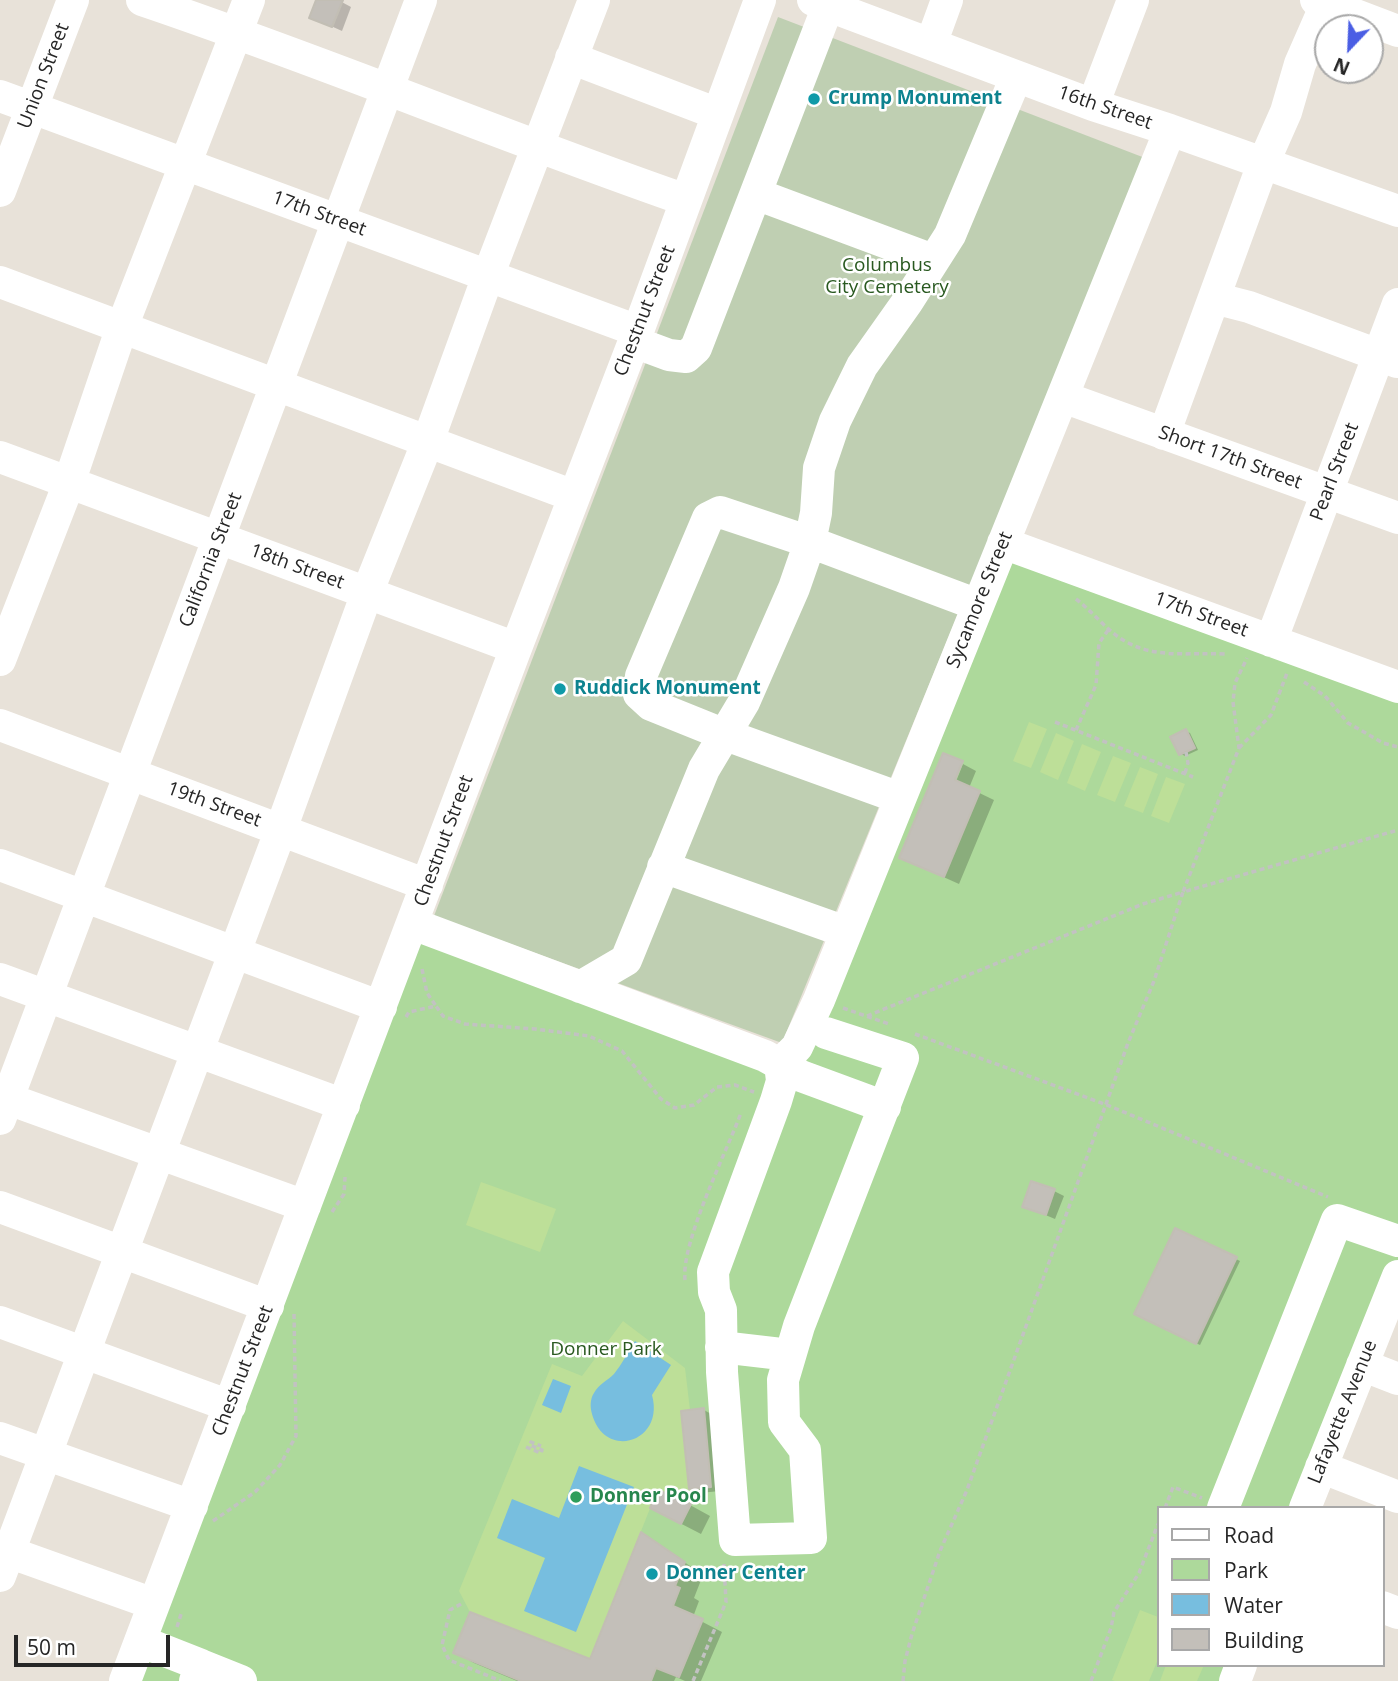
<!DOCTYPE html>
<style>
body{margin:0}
#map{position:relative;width:1398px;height:1681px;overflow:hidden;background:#e8e2d9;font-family:"Open Sans",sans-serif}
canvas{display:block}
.legend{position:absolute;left:1157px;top:1506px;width:228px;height:161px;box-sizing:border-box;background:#fff;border:2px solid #a8a8a8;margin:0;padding:9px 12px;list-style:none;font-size:21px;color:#262626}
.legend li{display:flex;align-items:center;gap:14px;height:35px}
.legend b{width:35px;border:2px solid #a8a8a8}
.north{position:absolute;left:1314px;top:14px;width:70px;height:70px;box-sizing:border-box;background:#fff;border:2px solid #a8a8a8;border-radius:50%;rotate:203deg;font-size:19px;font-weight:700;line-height:28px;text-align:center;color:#262626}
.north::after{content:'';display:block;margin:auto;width:24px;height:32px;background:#4a5ee4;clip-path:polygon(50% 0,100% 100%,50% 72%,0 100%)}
.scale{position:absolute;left:14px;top:1635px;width:156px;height:32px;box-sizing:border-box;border:4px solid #262626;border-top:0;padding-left:9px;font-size:21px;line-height:24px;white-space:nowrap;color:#262626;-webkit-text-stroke:5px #fff;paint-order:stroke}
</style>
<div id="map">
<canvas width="1398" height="1681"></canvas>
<ul class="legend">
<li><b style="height:9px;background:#fff"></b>Road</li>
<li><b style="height:19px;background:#add99b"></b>Park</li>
<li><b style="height:19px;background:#77bedf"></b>Water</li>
<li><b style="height:19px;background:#c3bfb9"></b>Building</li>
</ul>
<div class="north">N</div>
<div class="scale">50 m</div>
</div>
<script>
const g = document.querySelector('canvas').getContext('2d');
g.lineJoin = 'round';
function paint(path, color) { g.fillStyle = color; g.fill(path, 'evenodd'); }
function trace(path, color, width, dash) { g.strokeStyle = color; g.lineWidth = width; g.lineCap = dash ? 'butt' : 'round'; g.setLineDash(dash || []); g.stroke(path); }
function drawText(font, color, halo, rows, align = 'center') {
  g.font = font + ' "Open Sans",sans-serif'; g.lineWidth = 5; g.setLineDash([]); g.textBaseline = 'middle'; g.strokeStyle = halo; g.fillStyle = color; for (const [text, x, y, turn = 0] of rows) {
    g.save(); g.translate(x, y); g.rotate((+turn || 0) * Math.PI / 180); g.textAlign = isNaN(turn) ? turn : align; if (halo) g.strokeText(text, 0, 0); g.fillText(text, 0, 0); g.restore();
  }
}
paint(new Path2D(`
 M1003,543L1398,699V1276L1304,1508H1158V1665H1241L1234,1681H125L413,924L780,1064Z`), '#add99b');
paint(new Path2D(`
 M778,17L1145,158L782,1043L434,916Z`), '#bfcfb2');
paint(new Path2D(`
 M1029,722L1047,729L1031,768L1013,761Z
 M1056,733L1074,741L1058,780L1040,772Z
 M1082,744L1101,752L1085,791L1067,783Z
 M1113,756L1131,763L1115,802L1097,795Z
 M1140,767L1158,774L1143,813L1124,806Z
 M1166,777L1185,784L1169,823L1151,816Z
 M481,1182L556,1209L540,1252L466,1225Z
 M623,1321L685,1368L690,1410L681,1411L691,1504L657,1491L590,1659L470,1612L459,1591L552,1364L582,1376Z
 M1140,1610L1158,1617V1659L1149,1681H1115L1112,1680Z
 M1166,1665H1204L1197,1681H1160Z`), '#bddf98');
paint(new Path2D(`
 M635,1341L671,1365L652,1395C665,1442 605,1461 592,1414C590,1407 590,1399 594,1393C598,1385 608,1380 614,1374C622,1364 628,1352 635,1341Z
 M553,1379L571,1386L561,1413L542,1405Z
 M579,1466L634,1487L576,1632L524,1611L545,1558L497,1538L512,1499L559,1518Z`), '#77bedf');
paint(new Path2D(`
 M318,0H338L351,7L342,31L311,17Z
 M1185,731L1190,733L1198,750L1185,756L1181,754Z
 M963,764L976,771L969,788L994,800L959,884L901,858L950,787L953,789Z
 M1054,1191L1064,1196L1055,1219L1024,1206Z
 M1176,1230L1240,1261L1200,1345L1136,1314Z
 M704,1410L713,1415L720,1491L700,1493L691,1487Z
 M690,1505L710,1516L701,1534L672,1519Z
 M661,1546L703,1575L694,1598L699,1601L693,1617L722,1632L701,1681H685L676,1677L674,1681H517L474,1663L455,1652L591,1662Z`), '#0003');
const building = new Path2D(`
 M316,0H343L332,27L309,18Z
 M1186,729L1195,748L1179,755L1170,737Z
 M943,753L963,761L955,780L980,791L944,877L899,858Z
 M1031,1181L1055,1189L1046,1215L1022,1207Z
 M1175,1228L1237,1257L1196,1344L1134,1314Z
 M704,1408L711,1487L689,1489L681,1411Z
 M658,1490L691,1504L681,1524L650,1508Z
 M641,1532L685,1562L675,1586L680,1588L673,1606L703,1619L679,1677L656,1668L651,1681H521L453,1653L470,1612L590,1659Z`);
paint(building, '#c3bfb9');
trace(building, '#c2beb4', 2);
trace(new Path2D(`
 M1076,599C1089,609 1100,622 1113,633C1148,661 1184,652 1225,654
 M1304,682L1325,696L1348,723L1383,743L1398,747
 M1055,722L1193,777
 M1076,730L1096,685L1099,643L1109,629
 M1239,748L1271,715L1287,673
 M1185,773L1188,763L1186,752
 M422,969L427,993L436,1006
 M843,1008L889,1024
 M867,1016L1143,904L1183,892L1239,748L1233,702L1235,683L1247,658
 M406,1017L409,1012L436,1006L443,1016L465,1024L535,1029L589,1036L622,1051L661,1099L675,1108L694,1105L717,1087L735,1085L754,1092
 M915,1034L1107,1105L1328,1197
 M332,1212L344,1194L345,1177
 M685,1280C681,1242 726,1153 741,1113
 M526,1447L541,1453L542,1450L530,1445L531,1442L541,1446
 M1165,1508L1173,1487L1202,1498
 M213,1521L255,1492L280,1465L296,1436L294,1313
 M461,1604L450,1610L442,1645L449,1660L501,1681
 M177,1627L182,1611
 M693,1681L726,1602L724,1564
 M903,1681L905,1661L912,1634L940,1551L967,1490L1128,1043L1154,981L1183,892L1398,830
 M1091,1681L1111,1628L1114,1612L1139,1573L1158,1524`), '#c2c2c2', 3.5, [5, 3.5]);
trace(new Path2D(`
 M142,0C326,62 504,137 686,200
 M813,0L1093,105L1170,130L1398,211
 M1316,0L1398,31
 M931,44L947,0
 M571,58L718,114
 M0,96L638,331
 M1093,105L1133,0
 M0,191L73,0
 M756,194L933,260
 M0,282L574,496
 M1214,298L1249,307L1397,362
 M634,342L669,355L686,357L696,348L828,6
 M1063,397L1398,518
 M1164,434L1263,164L1286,112L1300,64L1328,0
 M0,457L516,648
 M1003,543L1398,687
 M1271,641L1398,304
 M0,660L69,483L122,327L249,0
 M0,725L427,885
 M900,798L723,734L651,705L639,694L641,676L708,518L720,512L810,542L978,605
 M0,865L381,1007
 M663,867L846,932
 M413,924L765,1056L801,1076L885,1107
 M0,979L344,1105
 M580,987L626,960L704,769L744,702L794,588L810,542L816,513L819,468L835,421L862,366L908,301L950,235L1016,77
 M780,1064L782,1081L776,1101L713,1272L714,1292L721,1310L722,1372L735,1540L811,1538L805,1450L784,1422L783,1380L799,1326L903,1058L826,1033
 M780,1064L797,1047L819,1000L1170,130
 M0,1096L305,1206
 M0,1119L421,0
 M0,1207L268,1306
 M0,1322L230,1406
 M721,1347L790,1355
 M1362,1365L1398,1379
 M0,1438L192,1506
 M1321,1467L1398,1497
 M1223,1508L1337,1220L1398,1241
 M1305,1508L1398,1276
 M0,1549L154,1604
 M0,1576L277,840L367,593L428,441L488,276L594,0
 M1382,1607L1398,1613
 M140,1641L201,1665L195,1681
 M201,1665L241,1681
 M125,1681L516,648L638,331L760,0
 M1235,1681L1241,1665`), '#fff', 32);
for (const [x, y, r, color] of [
 [814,99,7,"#0f9aa8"],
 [560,689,7,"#0f9aa8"],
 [576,1497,7,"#2e9e5b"],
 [652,1574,7,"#0f9aa8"]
]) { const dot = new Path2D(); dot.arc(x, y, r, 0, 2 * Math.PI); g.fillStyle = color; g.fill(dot); trace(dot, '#fff', 2.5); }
drawText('19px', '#262626', '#fff', [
 ["Union Street",44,76,-69],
 ["16th Street",1105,108,19],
 ["17th Street",319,214,20],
 ["Chestnut Street",645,311,-69],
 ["Short 17th Street",1230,458,20],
 ["Pearl Street",1335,472,-69],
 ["California Street",211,560,-69],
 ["18th Street",297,567,20],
 ["Sycamore Street",980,600,-68],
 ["17th Street",1201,615,20],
 ["19th Street",214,805,20],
 ["Chestnut Street",444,841,-70],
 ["Chestnut Street",243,1371,-69],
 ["Lafayette Avenue",1343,1412,-68]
]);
drawText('bold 19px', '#0d838f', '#fff', [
 ["Crump Monument",828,99],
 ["Ruddick Monument",574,689],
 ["Donner Center",666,1574]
], 'left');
drawText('19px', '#295920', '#fff', [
 ["Columbus",887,266],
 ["City Cemetery",887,288],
 ["Donner Park",606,1350]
]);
drawText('bold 19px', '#27864d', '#fff', [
 ["Donner Pool",590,1497]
], 'left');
</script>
